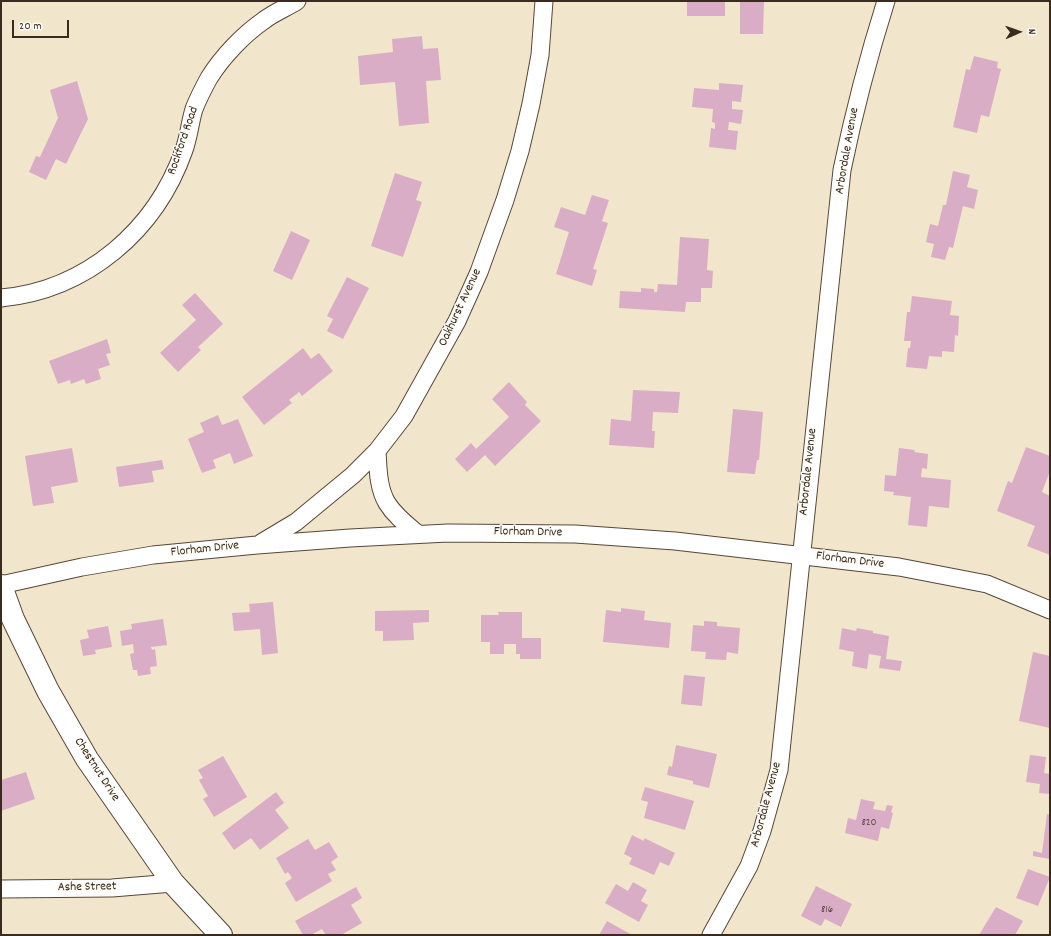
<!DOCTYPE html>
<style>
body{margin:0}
#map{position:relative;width:1051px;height:936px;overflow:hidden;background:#f1e6cc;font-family:Dekko,sans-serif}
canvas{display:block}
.frame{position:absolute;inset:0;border:2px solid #3b2a1e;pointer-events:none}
.north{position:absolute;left:999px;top:12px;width:40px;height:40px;-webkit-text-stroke:3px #fdfcf7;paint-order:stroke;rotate:88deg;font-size:11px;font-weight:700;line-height:16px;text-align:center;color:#3b2a1e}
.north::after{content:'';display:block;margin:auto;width:14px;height:18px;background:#3b2a1e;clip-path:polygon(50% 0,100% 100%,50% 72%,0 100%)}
.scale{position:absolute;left:12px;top:20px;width:57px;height:18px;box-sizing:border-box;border:2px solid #3b2a1e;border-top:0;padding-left:5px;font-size:12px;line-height:14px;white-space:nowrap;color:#3b2a1e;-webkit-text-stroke:3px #fdfcf7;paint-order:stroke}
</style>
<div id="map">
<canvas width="1051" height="936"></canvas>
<div class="frame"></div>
<div class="north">N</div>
<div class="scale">20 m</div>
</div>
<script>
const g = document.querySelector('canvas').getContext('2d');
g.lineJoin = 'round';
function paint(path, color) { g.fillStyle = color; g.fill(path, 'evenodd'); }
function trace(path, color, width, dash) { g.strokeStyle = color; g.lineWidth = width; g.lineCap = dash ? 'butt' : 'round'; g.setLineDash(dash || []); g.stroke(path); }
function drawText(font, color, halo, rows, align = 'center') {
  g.font = font + ' Dekko,sans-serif'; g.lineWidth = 3; g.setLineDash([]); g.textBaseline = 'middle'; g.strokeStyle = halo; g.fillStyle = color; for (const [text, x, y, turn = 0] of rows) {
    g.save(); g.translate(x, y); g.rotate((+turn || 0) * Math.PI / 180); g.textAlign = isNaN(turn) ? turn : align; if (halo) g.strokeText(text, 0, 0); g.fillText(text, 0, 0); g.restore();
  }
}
paint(new Path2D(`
 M687,1H725V16H687Z
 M740,1H764L763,34H740Z
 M422,36L423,49L438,48L441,80L426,81L429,123L399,126L395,82L360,85L358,56L393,52L392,39Z
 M974,56L998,62L997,68L1001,69L989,117L981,115L977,133L953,127L966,69L970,70Z
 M77,81L88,119L66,164L56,159L46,180L29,172L36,156L40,157L58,118L50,90Z
 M719,83L743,85L741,102L732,101V109L743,110L741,124L729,122L728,130L738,131L736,150L709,147L711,128L715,129V123L712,122L713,109L692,107L694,88L719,90Z
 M953,171L970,175L967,187L978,190L974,209L963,206L953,248L949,247L945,260L931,257L934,244L926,242L930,224L938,226L943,205H946Z
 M395,173L422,182L416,200L422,202L403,257L371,246Z
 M592,195L609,200L602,221L608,223L593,269L597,270L592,286L556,274L569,232L554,227L561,207L585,215Z
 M291,231L310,240L292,280L273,271Z
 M680,237L709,239L707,270L713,271L712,288H701V302H686L685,312L619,308L620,291L641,292V288L654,289V292H657L658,284L677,285Z
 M347,277L369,288L343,339L327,331L333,319L327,316Z
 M195,293L223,324L198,347L201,350L178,372L160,353L196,320L182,305Z
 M912,296L952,301L950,315L959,316L958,336L955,335L954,352L942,351V357L929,356L927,369L906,367L908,348H910L911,341H904L907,312H910Z
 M107,339L111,353L106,354L110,365L98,369L101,379L86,384L84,379L71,384L70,380L58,384L49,361Z
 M303,348L311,359L319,353L333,371L302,396L299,392L289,400L292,403L264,425L242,397Z
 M509,382L527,402L525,405L541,421L495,466L485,455L467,472L455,459L471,443L476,449L509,417L492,399Z
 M633,390L680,392L678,413L653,412L652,431H655L654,448L609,445L611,419L631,421Z
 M733,409L763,412L759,460H757L755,474L727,472Z
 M218,415L222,425L238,419L253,456L234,464L230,453L213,460L216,468L202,473L188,439L204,432L200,423Z
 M1026,447L1050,456V471L1042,492L1050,496V555L1027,546L1035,526L997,511L1008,481L1012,483Z
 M72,448L78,482L51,487L54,503L33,506L25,456Z
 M899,448L915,450L914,452L928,454L927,469L922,468L921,477L951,480L949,508L929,506L927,527L908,525L911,497L893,495L894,492L884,491L885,475L896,476Z
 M162,460L164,469L152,471L154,482L119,487L116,467Z
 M273,602L278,653L262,655L260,629L234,631L232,613L250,612L249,604Z
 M621,608L645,611L644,620L671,623L669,648L603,642L606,610L621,612Z
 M429,610V622L413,623L414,640L383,641V631H375V611Z
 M498,612H522V638H541V659H520V654H516V644H504V654H490V642H481V615H499Z
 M163,619L167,645L151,647L152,650L155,649L157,666L150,667L151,674L138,676L137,670H133L130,654L134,653L133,644L122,646L120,631L132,629L131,624Z
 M704,621L717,622V626L740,628L738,654L727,652L726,660L705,659L706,652L691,651L693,625L704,626Z
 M108,626L112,647L95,650L96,654L83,656L80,640L89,638L87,630Z
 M842,628L856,631L857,628L873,631V633L889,636L886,659L902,661L900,671L879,668L881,656L869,654L867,669L852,666L854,652L839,649Z
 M1033,652L1050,656V728L1019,721Z
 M684,675L705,677L702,706L681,704Z
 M676,745L717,754L709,788L693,784V781L667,775L669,766L672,767Z
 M1030,755L1046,757L1044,773L1050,774V794L1039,793L1040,784L1026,782Z
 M223,756L247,797L214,817L203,799L208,796L199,780L203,778L198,770Z
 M26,772L35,799L1,811V780Z
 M645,787L694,801L685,830L644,818L648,802L641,800Z
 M276,792L284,803L275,810L289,828L260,850L251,838L234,850L222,833Z
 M861,799L875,802L873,809L885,811L887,805L893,806L891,812L893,813L889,829L881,827L878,841L845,833L848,818L856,820Z
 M1047,814L1050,815V859L1033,856V851L1042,853Z
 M632,835L644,841V838L675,853L669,866L660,862L654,875L629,864L632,858L624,854Z
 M308,839L315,850L329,842L338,857L331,862L336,870L328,874L332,881L296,902L285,883L292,878L288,872L285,874L276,858Z
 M1028,869L1050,877L1038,906L1016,898Z
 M633,882L647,890L641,901L648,905L639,922L605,903L616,884L628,891Z
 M816,886L852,904L841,927L825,919L821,926L801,916Z
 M356,887L362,898L351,905L362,923L341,935H326L322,929L311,935H303L295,921Z
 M996,907L1023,921L1015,935H979Z
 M607,921L632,935H599Z`), '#d9adc5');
const street = new Path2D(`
 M1,298C87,290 156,230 184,150C189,136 190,122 194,109C198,99 204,87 209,78C222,57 243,35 263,21C273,13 286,8 297,1
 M377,451C378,468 378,488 387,503C395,516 407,525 418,534
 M261,543L296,522L353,475L377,451L404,416L457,321L479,272L505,200L520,151L531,104L540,55L544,1
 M1,585L82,567L153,555L257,545L350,538L448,533L575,534L675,541L899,567L987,584L1050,610
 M1,889L112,888L173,883
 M711,935L749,866L762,831L779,770L842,170C854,112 868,58 886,1`);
const secondary = new Path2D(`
 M1,586L13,619L48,691L87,759L173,883L221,935`);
trace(street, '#564638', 19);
trace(secondary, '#564638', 24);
trace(street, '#fff', 17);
trace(secondary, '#fff', 22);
drawText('11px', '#624b48', null, [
 ["820",869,823],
 ["816",827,910]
]);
drawText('13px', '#3b2a1e', '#fdfcf7', [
 ["Rockford Road",184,141,-71],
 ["Arbordale Avenue",848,151,-80],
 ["Oakhurst Avenue",461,308,-65],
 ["Arbordale Avenue",809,472,-84],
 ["Florham Drive",528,533,1],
 ["Florham Drive",205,550,-6],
 ["Florham Drive",850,561,7],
 ["Chestnut Drive",96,770,57],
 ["Arbordale Avenue",767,805,-75],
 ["Ashe Street",87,888,-1]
]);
</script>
